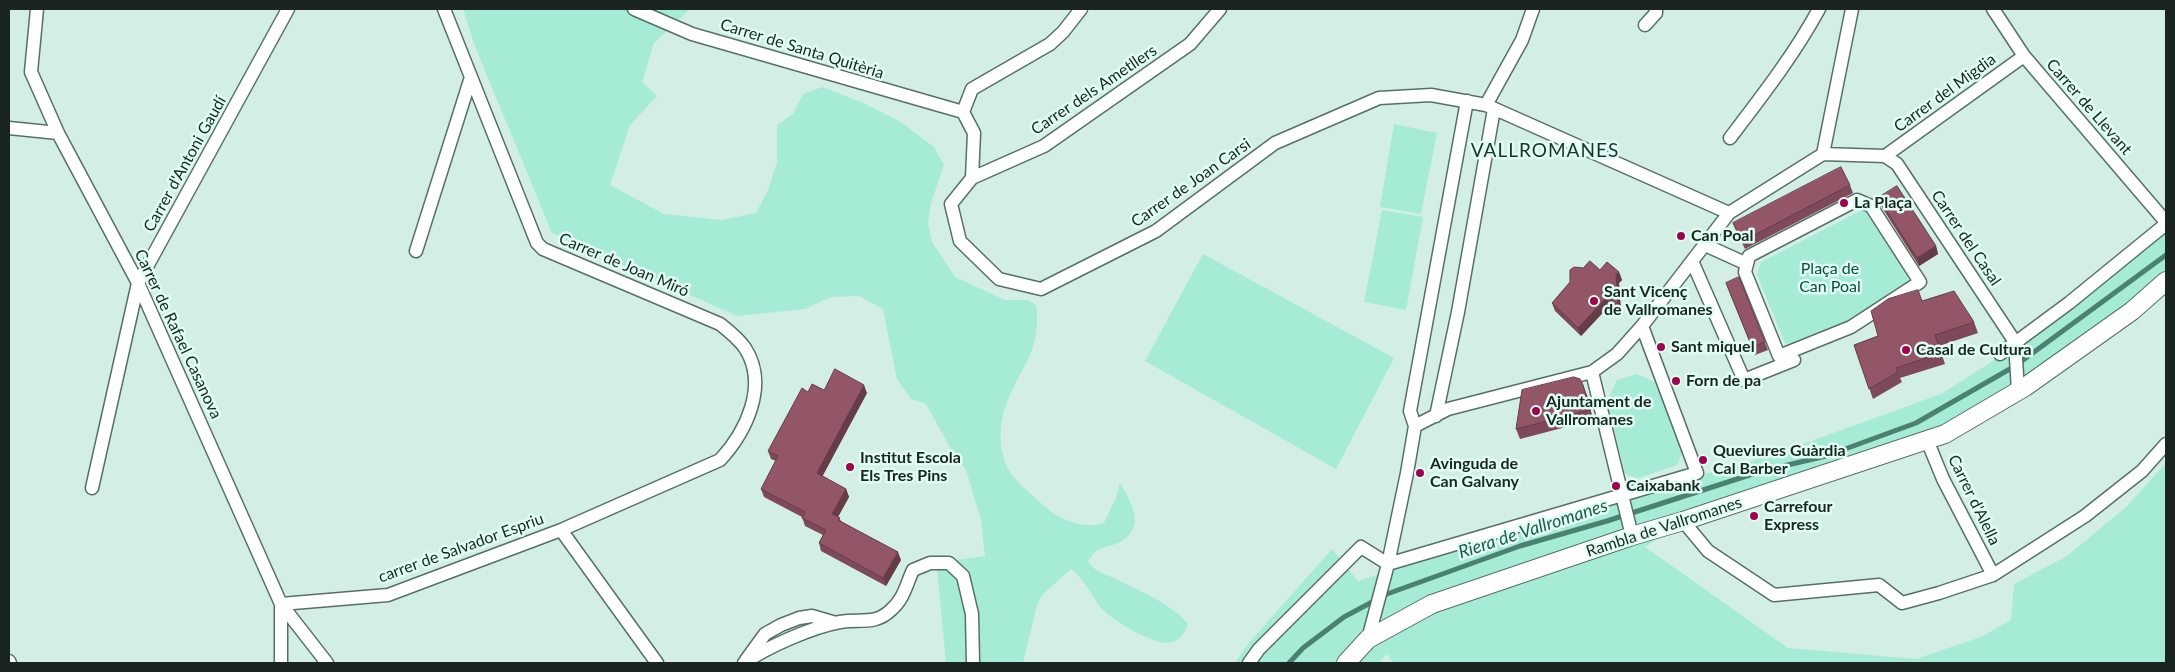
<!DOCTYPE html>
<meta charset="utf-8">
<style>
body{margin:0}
#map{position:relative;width:2175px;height:672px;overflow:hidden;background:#d3efe5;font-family:Lato,sans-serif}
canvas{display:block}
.frame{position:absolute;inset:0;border:10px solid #1a2521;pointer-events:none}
</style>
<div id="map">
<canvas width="2175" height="672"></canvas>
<div class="frame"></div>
</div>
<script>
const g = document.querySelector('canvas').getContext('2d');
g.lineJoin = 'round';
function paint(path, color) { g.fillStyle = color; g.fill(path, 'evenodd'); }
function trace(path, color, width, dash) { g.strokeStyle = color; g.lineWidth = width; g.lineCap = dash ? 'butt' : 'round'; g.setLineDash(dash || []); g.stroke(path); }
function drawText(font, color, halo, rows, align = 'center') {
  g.font = font + ' Lato,sans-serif'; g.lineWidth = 5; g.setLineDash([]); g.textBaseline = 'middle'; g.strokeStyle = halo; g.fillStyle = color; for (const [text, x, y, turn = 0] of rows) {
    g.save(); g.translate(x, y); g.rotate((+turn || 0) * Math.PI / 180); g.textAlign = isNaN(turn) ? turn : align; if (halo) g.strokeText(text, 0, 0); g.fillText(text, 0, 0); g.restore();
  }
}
paint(new Path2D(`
 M463,9H690L654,43L642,82L657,96L630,125L610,185L664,214L722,220L756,213L768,190L777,162V125L793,114L803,94L822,87L861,102L899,121L934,147L944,165L931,203L928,224L932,242L955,277L1005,300H1027L1036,305C1038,319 1037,334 1033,347C1020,382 998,402 1001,443C1002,454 1005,466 1012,475C1021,486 1032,495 1042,504C1057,519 1084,530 1104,523L1116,498L1120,483C1131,502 1147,527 1120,542C1104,550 1098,543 1088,562L1096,570C1123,583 1170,601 1188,624C1185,634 1178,643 1166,643C1150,642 1113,621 1102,609C1091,596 1085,579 1071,569L1042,595L1037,605L1023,663H946L937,568L956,560L985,556L981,520L966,470L953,453L926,404L911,399L897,379L883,309L859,296L831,297L805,309L737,316L552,233L474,44Z
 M1394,124L1437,133L1421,214L1380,207Z
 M1382,210L1423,217L1406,310L1364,302Z
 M1862,210L1865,211L1907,273L1908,277L1907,282L1849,320L1788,344L1785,343L1757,275L1761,262Z
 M2166,230V291L2035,392L1904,455L1665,533L1645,547L1788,648L1916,659L1981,637L2011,620L2014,584L2067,556L2126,507L2166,463V663H1393L1387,654L1378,663H1235L1248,644L1332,549L1358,581L1577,511L1778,453L1941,394L2053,323Z
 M1203,254L1394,358L1336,469L1145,361Z
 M1637,374L1656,383L1682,454L1677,465L1636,479L1625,473L1607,401L1617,380Z`), '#a5ebd5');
trace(new Path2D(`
 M1289,663L1303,648L1344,617L1387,594L1520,546L1607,521L1762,471L1826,456L1916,423L2015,366L2166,255`), '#4a8171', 5);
const street = new Path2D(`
 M37,9L31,72L58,133L138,283L281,604L327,663
 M634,9L692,34L963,112
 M1220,9L1190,44L1044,146L972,178L951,204L960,241L999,279L1041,289L1156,231L1275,143L1379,98L1431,95L1486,105L1729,213
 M1993,9L2024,56L2166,222
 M1645,25L1656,13V9
 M1486,105L1522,40L1533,9
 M9,128L58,133
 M1730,138C1762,96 1794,55 1819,9
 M1823,154L1885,156
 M1885,156L1897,164L2015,342
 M1885,156L2024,56
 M972,178L974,133L963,112L972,89L1050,44L1063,32L1081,9
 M1857,200L1871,206L1920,282L1851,327L1779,356L1745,272L1749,256Z
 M1705,245L1747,264
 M416,251L471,77
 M1692,261L1744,380L1794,360
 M1642,326L1729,213L1823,154L1852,9
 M2015,342L2018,391
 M2000,354L2069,303L2166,224
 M1592,372L1632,536
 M1436,416L1458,312L1494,109
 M1927,440L1943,479L1993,575
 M92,488L138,283L288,9
 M1683,521L1708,551L1774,595L1879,585L1902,603L1939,593L1993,575L2085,516L2142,471L2166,444
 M561,530L657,663
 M281,604L388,595L561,530L720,460C746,432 769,385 745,348C738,338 729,331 720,324L543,249L537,243L444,9
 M281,604V663
 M1368,639L1388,564L1407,473L1415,426L1410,411L1467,101
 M746,660L765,634L781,625L799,618L812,616L836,623
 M9,661L10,663
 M744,663C767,647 812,627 840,622C860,618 874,626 891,610C904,599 906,585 913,570L930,563H949L963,576L972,614L973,663
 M1249,663L1259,649L1361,547L1388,564L1697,473L1642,326L1617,354L1592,372L1448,409L1415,426`);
const secondary = new Path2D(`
 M1346,663L1368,639L1432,604L1632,536L1683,521L1945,434L2025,387L2132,311L2166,281`);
trace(street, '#577067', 15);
trace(secondary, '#577067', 20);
trace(street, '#fff', 12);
trace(secondary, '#fff', 18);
paint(new Path2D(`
 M1850,185L1853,193L1745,249L1736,231L1733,223Z
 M1878,198L1936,246L1938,254L1919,266L1881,206Z
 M1583,268L1619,272L1622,280L1619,283L1621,313L1611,304L1581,336L1555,311L1552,303Z
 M1729,291L1765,342L1768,350L1755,355Z
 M1922,301L1974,322L1978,333L1939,346L1945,364L1900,378L1902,382L1873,399L1854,345L1878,336Z
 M808,392L867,393L822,476L846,489L849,497L838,517L841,521L901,560L886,586L821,551L819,543L823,535L805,526L802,517L764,497L761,489L776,461L771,459L768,451Z
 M1587,395L1593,420L1520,439L1516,429Z`), '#7e4a59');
paint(new Path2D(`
 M1936,246L1938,254L1919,266L1917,258Z
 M1619,272L1622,280L1619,283L1621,313L1618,305L1616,275Z
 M1608,296L1611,304L1581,336L1578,328Z
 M864,385L867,393L820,481L817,473Z
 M1583,385L1587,395L1593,420L1590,410Z
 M846,489L849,497L835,522L832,514Z
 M898,552L901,560L886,586L883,578Z`), '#663c48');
const building = new Path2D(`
 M1841,167L1850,185L1743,241L1733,223Z
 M1897,186L1936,246L1917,258L1878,198Z
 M1590,261L1600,270L1607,262L1619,272L1616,275L1618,305L1608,296L1578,328L1552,303L1570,282V270L1574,267L1583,268Z
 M1739,277L1765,342L1752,347L1726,283Z
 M1918,290L1922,301L1954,291L1974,322L1935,335L1941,353L1896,368L1898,372L1869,389L1854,345L1878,336L1871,311L1888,299Z
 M835,369L864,385L817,473L846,489L832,514L840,518L838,520L898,552L883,578L819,543L826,530L802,518L805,512L761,489L778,456L768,451L802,388L808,392L812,384L824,390Z
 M1574,377L1580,379L1583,385L1590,410L1516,429L1522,390Z`);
paint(building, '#925667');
trace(building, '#663c48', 1);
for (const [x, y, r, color] of [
 [1844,203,5,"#9d034e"],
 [1681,236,5,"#9d034e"],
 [1594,301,5,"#9d034e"],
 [1661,347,5,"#9d034e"],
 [1906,350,5,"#9d034e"],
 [1676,381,5,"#9d034e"],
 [1536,411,5,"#9d034e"],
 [1703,460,5,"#9d034e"],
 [850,467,5,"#9d034e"],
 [1420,473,5,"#9d034e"],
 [1616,486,5,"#9d034e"],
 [1754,516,5,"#9d034e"]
]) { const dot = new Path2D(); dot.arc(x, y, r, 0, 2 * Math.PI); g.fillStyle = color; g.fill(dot); trace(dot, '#e0fdf3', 2); }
drawText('16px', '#1a2521', '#e0fdf3', [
 ["Carrer de Santa Quitèria",802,49,17],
 ["Carrer dels Ametllers",1094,90,-34],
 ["Carrer del Migdia",1945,93,-36],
 ["Carrer de Llevant",2089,107,49],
 ["Carrer d'Antoni Gaudí",185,164,-61],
 ["Carrer de Joan Carsi",1191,183,-35],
 ["Carrer del Casal",1966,238,56],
 ["Carrer de Joan Miró",624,265,23],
 ["Carrer de Rafael Casanova",178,334,65],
 ["Carrer d'Alella",1974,500,64],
 ["Rambla de Vallromanes",1664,527,-18],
 ["carrer de Salvador Espriu",461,548,-20]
]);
drawText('bold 16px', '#1a2521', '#e0fdf3', [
 ["La Plaça",1854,203],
 ["Can Poal",1691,236],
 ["Sant Vicenç",1604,292],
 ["de Vallromanes",1604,310],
 ["Sant miquel",1671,347],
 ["Casal de Cultura",1916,350],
 ["Forn de pa",1686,381],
 ["Ajuntament de",1546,402],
 ["Vallromanes",1546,420],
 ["Queviures Guàrdia",1713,451],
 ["Cal Barber",1713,469],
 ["Institut Escola",860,458],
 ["Els Tres Pins",860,476],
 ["Avinguda de",1430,464],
 ["Can Galvany",1430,482],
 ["Caixabank",1626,486],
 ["Carrefour",1764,507],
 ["Express",1764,525]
], 'left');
drawText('16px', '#0e4e3e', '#e0fdf3', [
 ["Plaça de",1830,269],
 ["Can Poal",1830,287]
]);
drawText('italic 18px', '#215d4d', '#e0fdf3', [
 ["Riera de Vallromanes",1533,529,-18]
]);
g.letterSpacing = '1px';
drawText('19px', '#1b332c', '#e0fdf3', [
 ["VALLROMANES",1545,151]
]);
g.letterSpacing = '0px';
</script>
